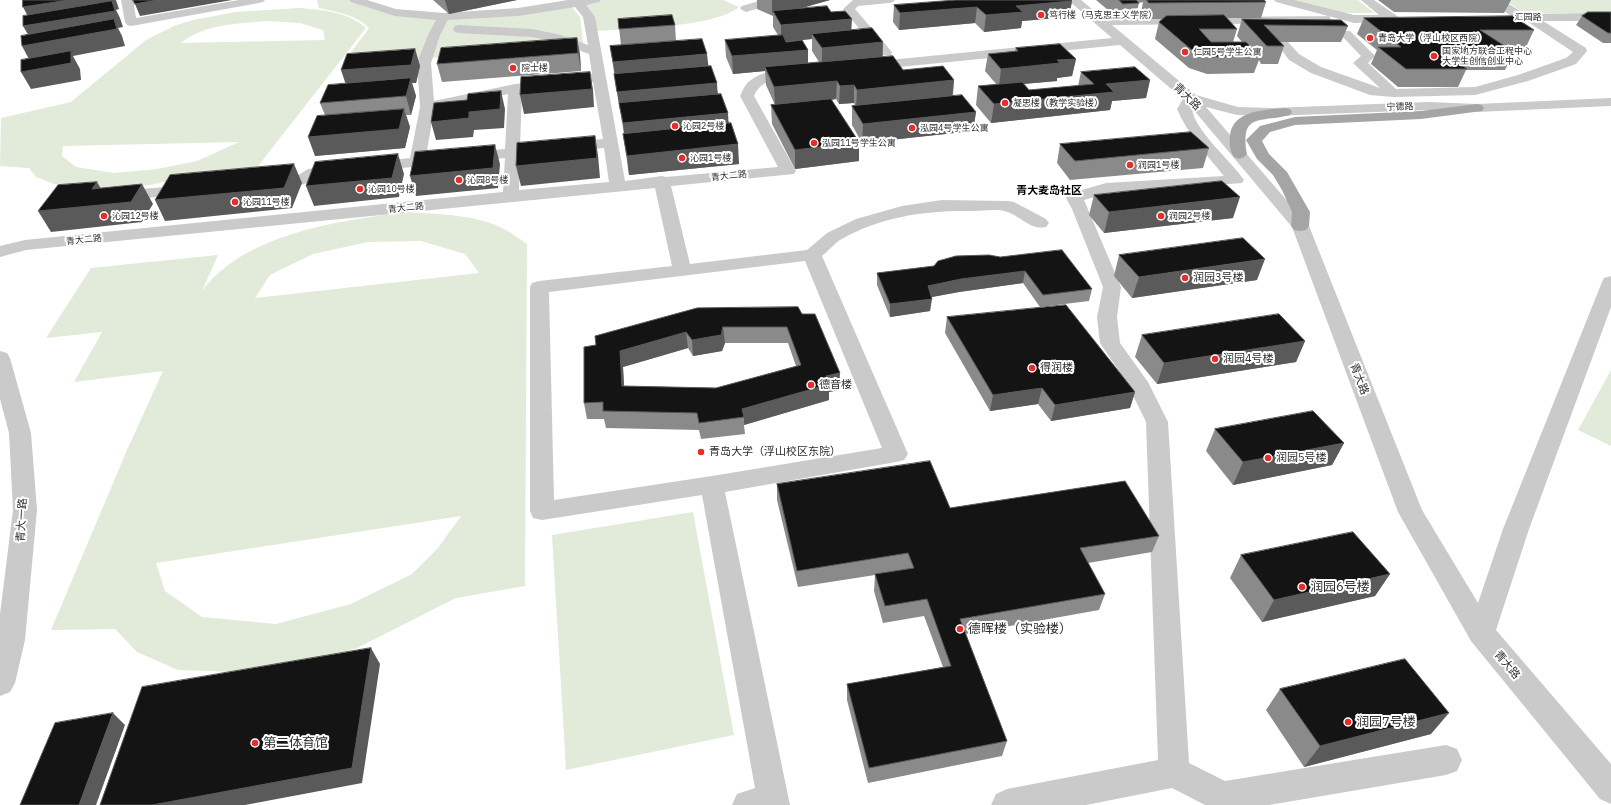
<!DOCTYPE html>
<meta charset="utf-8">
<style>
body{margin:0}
canvas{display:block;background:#fff}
</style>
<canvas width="1611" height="805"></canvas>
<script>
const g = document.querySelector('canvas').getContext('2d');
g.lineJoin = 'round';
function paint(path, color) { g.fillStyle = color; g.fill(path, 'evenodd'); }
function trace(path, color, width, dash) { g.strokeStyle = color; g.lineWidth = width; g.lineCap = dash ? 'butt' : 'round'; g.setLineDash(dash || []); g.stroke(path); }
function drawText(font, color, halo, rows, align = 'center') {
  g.font = font + ' "IBM Plex Sans","Noto Sans SC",sans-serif'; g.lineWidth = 4; g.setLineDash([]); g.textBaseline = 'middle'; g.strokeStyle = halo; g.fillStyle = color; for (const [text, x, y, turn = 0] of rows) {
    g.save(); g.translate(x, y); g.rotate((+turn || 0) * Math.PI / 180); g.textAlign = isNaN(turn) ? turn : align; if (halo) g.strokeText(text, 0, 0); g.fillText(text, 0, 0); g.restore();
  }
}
paint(new Path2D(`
 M317,0H349L439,19L422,59L343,63L369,28C357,15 337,12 319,8Z
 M602,0H723L739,7C712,28 632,28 597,31L584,4Z
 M1287,0H1358L1374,13H1338Z
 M1504,0H1611V14L1524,13Z
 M572,7L580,17L584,50L430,58L438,35L449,19Z
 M298,8C322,10 347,11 366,28L255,170L215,171L150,185L100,190L54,184L36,177L29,168L0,166L1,118L71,102L146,40L174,26L193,20L236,12ZM266,21L300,23L323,30L325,40L181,43C204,24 237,24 266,21ZM239,142L197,161L157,169L114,173L76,167L62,156L63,146Z
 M403,212C435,214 478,214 506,230C513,234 520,239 527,244L525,586L456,598L357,648L271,673L178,670L137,652L115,629L51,630L127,450L163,371L74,382L102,332L46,338L91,268L218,255L202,291C246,233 336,222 403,212ZM421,241L465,254L479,273L255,298L270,275L313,254L368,242ZM461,516L438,548L412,574L351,604L276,624L202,617L165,591L156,563Z
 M1611,370V446L1578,430Z
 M693,512L734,735L566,770L552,535Z`), '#e2ebda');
paint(new Path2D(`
 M121,0H133L136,18L239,0H265L263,2L259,3L131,26L127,25L125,22Z
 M349,0H367L396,9L444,13L518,8L568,0H601L599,2L586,5L595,17L625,181L662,176L666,177L778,167L740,96C743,90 745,84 751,80C762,71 786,67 800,70L802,73L800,76C782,80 763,76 754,96L796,171L794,174L671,186L690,264L807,250L827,233L856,219L902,206L942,200L1008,201L1014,202L1046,219L1049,223L1046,227C1030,231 1019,214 1004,211C995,209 983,211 974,211C928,210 881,216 840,240C834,244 828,251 822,256L908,454L904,460L896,462L725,492L790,805H732L737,794L755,788L702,495L542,520L533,518L530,511V287L532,283L539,281L672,266L655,188L26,250L0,257V246L25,240L503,192L505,158L371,171L365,169L363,166L365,163L410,158L420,107L417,63L428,35L436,20L395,16L351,2ZM575,7L583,17L588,45L561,35L532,29L459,25L455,26L453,29L455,32L459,33L532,37L554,41L589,54L592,74L515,84L434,101L431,63L440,35L448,20L518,16ZM593,82L603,139L520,147L522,91ZM508,94L505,149L426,156L434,110ZM604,148L609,182L519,190L520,156ZM805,261L882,448L712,476L554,500L549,292Z
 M762,0H781L779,2L746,12L742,10L740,8L742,6Z
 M895,0L893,2L889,3L858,6L855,9L892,52L891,55H881L843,9L853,0Z
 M1068,0H1081L1103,18L1329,16L1331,19L1329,22L1325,23L1112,25L1196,95L1238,107L1272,108L1428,102L1477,104L1611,98V106L1477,112L1428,110L1272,116L1237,115L1206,107L1309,226L1422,510L1478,603L1503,529L1602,282L1604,278L1611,276V307L1529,529L1496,630L1611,764V804L1600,799L1471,641L1398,512L1292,227L1192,108C1193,129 1232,162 1244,180L1242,183L1108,193L1084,200L1121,287L1117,317L1120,343L1148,382L1168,422L1189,763L1225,781L1446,745L1457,749L1462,760L1457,771L1446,775L1269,805H1205L1172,788L1086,805H991L996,794L1007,789L1158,760L1146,422L1127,383L1100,343L1097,317L1103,287L1072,209L1066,198L1068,194L1106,183L1224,176C1206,154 1188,135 1177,109L1183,99L1120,45L869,70L864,69L862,66L864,63L869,62L1112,38Z
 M1274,0H1294L1354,15H1379L1361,0H1374L1400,18L1398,21L1394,22L1354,23L1276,2Z
 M1488,0H1502L1525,14L1611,13V21H1543L1586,48L1587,51L1576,64L1528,81L1475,95L1393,97L1370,95L1311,73L1289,60L1278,45L1280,42H1288L1299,54L1321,67L1380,88L1353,63L1361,56L1340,34L1342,31H1350L1375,56L1368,63L1396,89L1475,87L1518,75L1566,58L1573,52L1525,20H1517Z
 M339,164L345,166L347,169L345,172L318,176L307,183L301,185L270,188L264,186L262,183L264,180L297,176L308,169Z
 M188,185L194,187L196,190L194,193L119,201L113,200L111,196L113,192L119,191Z
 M0,351L7,353L10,358L31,433L37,510L25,640L15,683L10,692L0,696V614L13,510L9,433L0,399Z`), '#cacaca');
paint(new Path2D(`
 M1477,104L1482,105L1484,108L1482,111L1421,119L1295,125L1270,132L1262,141L1269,154L1287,172L1310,212L1309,226L1306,230L1300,231L1294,230L1291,226L1292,212L1282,190L1273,175L1257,159L1246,140L1260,126L1295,117L1421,111Z
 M1285,108L1290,109L1292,112L1290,115C1260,123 1240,112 1247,154L1244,157L1239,159L1234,157C1230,152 1229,143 1230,136C1232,110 1265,110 1285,108Z`), '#a5a5a5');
paint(new Path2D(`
 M433,0H517L449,14Z
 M757,0H830L800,8L831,12L851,30L883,42V57L903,70L954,80L953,96L976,112L973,131L862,143L852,125V106H855L854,103L839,104L836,99L832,100L859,161L795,169L772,124L771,105H775L766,85L765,71L733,74L726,57L725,40L778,35L773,27V16L757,9ZM812,39V51L819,62L808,63V50L786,41Z
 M1096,0H1264L1266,2L1261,18H1227L1237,29L1233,42H1242L1237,36L1242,19L1348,26L1341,42H1280L1284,46L1278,64H1261L1259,60L1254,73L1207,74L1189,68L1155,39L1159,22L1163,19H1145L1141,13L1143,2L1139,3L1135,19L1120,20Z
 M1378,0H1511L1504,13L1394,12Z
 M1072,1L1069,17L1022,21L1021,28L984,32L975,23L899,30L893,22L894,5Z
 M1611,12V43H1603L1576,25L1582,16Z
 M1364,18L1534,30L1526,47H1505L1514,52L1505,70H1466L1458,87H1398L1371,64L1377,50L1357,34Z
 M618,19L675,25L676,41L708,66L729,123L739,164L629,175L623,134H624L617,92L610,46L621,45Z
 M577,38L580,55L581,71L442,82L437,64Z
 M1016,48L1076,59L1072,76L1057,78V81L1024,84L1029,90L1078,86L1081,72L1150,80L1146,98L1112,101L1110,110L991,123L976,105L978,86L997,85L985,71L988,54L1015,51Z
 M415,49L420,66L416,83H412L416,96L411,115H406L410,127L405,148L315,156L325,115L320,103L346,84Z
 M1060,144L1209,148L1203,168L1070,180L1057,163Z
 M1094,195L1233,218L1104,233L1089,215Z
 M989,255L1092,289L1089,301L1040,307L1023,283L959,292L931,297L930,311L890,317L877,285V273L934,266Z
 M1119,255L1257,280L1132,298L1114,276Z
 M798,307L839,390L829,392V400L744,425L745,434L701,439L699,430L606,428L604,419H587L584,403V347ZM725,343H788L796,366L716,388L624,386L623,367L688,348L693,356L722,351Z
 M947,317L1135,392L1130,408L1051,421L1038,404L990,411L945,333Z
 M1142,335L1305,341L1296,362L1157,384L1135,357Z
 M1215,429L1344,443L1332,465L1233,485L1206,451Z
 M777,484L950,508L1159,536L1152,552L1088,563L1105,594L1099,610L965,634L1007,741L1002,756L868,783L847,700V684L943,667L924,616L883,623L874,591L875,575L798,587L777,500Z
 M1241,555L1390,574L1375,596L1262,622L1230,578Z
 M1280,689L1431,734L1304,767L1266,710Z`), '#8a8a8a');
paint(new Path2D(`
 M28,0H116L119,9L116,10L120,18L123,27L118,28L122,36L125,46L73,56L80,69L81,80L31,89L21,72L31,63L22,46L33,43L23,26L32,24L23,7Z
 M158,0H232L140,16L135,4Z
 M445,0H517L449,14Z
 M772,0H830L775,16L773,11L772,16Z
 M1072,1L1069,17L1022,21L1021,28L984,32L986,15L1016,6Z
 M977,7L975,23L899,30L900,13Z
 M852,19L851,36L812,34V39L781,42V25Z
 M577,38L580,55L581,71L578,53Z
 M883,42L882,59L822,66V48Z
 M415,49L420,66L416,83H412L416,96L411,115L406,96L347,88L341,70Z
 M808,50V67H765V71L733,74L732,56Z
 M707,54L709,71L616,80L613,62Z
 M1076,59L1072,76L1057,78V81L999,86L1001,69L1057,60Z
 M590,72L593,90L594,107L524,114L520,95Z
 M954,80L952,98L856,108L857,90Z
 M1150,80L1146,98L1112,101L1110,110L991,123L994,104L1106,84Z
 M837,81L836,99L775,105L774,87Z
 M717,83L718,101L620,110L617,92Z
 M854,85V103L839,104L840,86Z
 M501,91L505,109L504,128L474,130L473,137L436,140L431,122L469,112Z
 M404,109L410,127L405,148L315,156L308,137Z
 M976,112L973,131L862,143L863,124Z
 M728,113L729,131L625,141L623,123Z
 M595,136L598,155L600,178L521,186L516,166Z
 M859,142V161L795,169V150Z
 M738,144L739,164L629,175L627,156Z
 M495,145L500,164L498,188L416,196L410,176Z
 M398,154L404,174L399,197L314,206L306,186Z
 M294,164L302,183L292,208L165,221L155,200Z
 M97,182L109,202L142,184L153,204L142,222L51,232L38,211L92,189Z
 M1240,197L1233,218L1104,233L1109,212Z
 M1265,259L1257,280L1132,298L1139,277Z
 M1025,271L1023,283L959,292L927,298L928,286L961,279Z
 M932,299L930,311L890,317V304Z
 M723,327L725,343L722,351L693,356L692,340Z
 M686,332L688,348L623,367L625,402L622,386L620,351Z
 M1305,341L1296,362L1157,384L1164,363Z
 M840,373L839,390L829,392V400L744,425V417L742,409L826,376Z
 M1042,388L1038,404L990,411L993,395Z
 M1135,392L1130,408L1051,421L1055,405Z
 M1344,443L1332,465L1233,485L1243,462Z
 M1390,574L1375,596L1262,622L1274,600Z
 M371,648L380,664L362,783L245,805H152Z
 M113,713L125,725L96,805H79Z
 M1449,713L1431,734L1304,767L1320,746Z`), '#5a5a5a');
const building = new Path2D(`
 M23,0H69L23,7Z
 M133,0H158L135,4Z
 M956,0H1071L1072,1L1016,6L1023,12L986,15L977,7L900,13L894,5Z
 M1119,0H1136L1139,3L1123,4Z
 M1147,0H1264L1266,2L1149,3Z
 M112,1L115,11L23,26V16Z
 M827,6L831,12L845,11L852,19L781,25L773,11Z
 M1588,12H1611V33H1608L1582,16Z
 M672,15L675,25L619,29L618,19Z
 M1224,15L1237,29H1199L1211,42H1246L1260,56L1212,57L1193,51L1159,22L1166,16Z
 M1513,16L1534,30H1480L1514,52L1446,53L1467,69H1406L1378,47H1401L1364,18Z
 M114,19L117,29L22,46L21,36Z
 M1242,19L1341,20L1348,26L1264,25L1284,46H1267Z
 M872,28L883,42L822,48L812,34Z
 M783,35L786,42L802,40L808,50L732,56L725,40Z
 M577,38L578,53L437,64L441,48Z
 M702,39L707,54L613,62L610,46Z
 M1060,44L1076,59L1057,60L1060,63L1001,69L988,54L1018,51L1016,48Z
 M415,49L411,65L341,70L347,54Z
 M71,51V63L21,72V60Z
 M893,56L903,70L943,66L954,80L857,90L854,85L840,86L837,81L774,87L765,67Z
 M711,66L717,83L617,92L614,74Z
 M1135,67L1150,80L1106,84L1114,92L994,104L978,86L1022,82L1029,90L1094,84L1081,72Z
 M590,72L592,89L520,95L521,77Z
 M411,78L406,96L320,103L328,85Z
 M501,91L500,109L469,112V118L431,122L434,103L467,100L468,94Z
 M721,94L728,113L623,123L619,103Z
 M962,95L976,112L863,124L852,106Z
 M831,99L859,142L795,150L771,105Z
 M404,109L399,129L308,137L317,116Z
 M731,123L738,144L627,156L623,134Z
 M1191,132L1209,148L1075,161L1060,144Z
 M595,136L597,158L516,166L517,143Z
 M495,145L493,168L410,176L415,152Z
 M398,154L392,178L306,186L315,162Z
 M294,164L284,188L155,200L170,175Z
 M1222,181L1240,197L1109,212L1094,195Z
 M97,182L92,189L142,184L131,202L38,211L58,185Z
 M1243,238L1265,259L1139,277L1119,255Z
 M1062,250L1092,289L1043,295L1025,271L961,279L928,286L932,299L890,304L877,273L934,266L938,261L956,256L989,255L1000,257Z
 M1066,305L1135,392L1055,405L1042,388L993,395L947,317Z
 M798,307L802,314H815L840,373L826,376L830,384L742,409L744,417L699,423L697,413L603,411V402L584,403V347L596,345L595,336L697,308ZM723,327H787L801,365L716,388L622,386L620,351L686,332L692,340L721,335Z
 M1279,314L1305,341L1164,363L1142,335Z
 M1313,411L1344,443L1243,462L1215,429Z
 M930,461L950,508L1125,481L1159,536L1080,548L1105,594L960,619L1007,741L869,768L847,684L951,666L927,599L885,606L875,574L914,568L908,553L797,571L777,484Z
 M1353,532L1390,574L1274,600L1241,555Z
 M371,648L352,768L152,805H100L142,687Z
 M1405,659L1449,713L1320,746L1280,689Z
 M113,713L79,805H20L55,723Z`);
paint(building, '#141414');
trace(building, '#5a5a5a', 1);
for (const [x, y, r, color] of [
 [1041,15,4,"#e72c2c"],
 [1370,38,4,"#e72c2c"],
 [1185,52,4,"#e72c2c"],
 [1434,56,4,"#e72c2c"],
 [513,68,4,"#e72c2c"],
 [1005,103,4,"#e72c2c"],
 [675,126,4,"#e72c2c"],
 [912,128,4,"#e72c2c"],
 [814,143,4,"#e72c2c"],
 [682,158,4,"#e72c2c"],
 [1130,165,4,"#e72c2c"],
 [459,180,4,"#e72c2c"],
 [360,189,4,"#e72c2c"],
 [235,202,4,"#e72c2c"],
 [104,216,4,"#e72c2c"],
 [1161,216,4,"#e72c2c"],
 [1185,278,4,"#e72c2c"],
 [1215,359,4,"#e72c2c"],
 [1032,368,4,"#e72c2c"],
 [811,385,4,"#e72c2c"],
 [701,452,4,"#e72c2c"],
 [1268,458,4,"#e72c2c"],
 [1302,587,4,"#e72c2c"],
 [960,629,4,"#e72c2c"],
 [1348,722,4,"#e72c2c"],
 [255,743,4,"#e72c2c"]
]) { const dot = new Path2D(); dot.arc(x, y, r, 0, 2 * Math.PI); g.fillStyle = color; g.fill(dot); trace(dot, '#fff', 1.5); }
drawText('9px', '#2d2d2d', '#fff', [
 ["笃行楼（马克思主义学院）",1049,15],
 ["青岛大学（浮山校区西院）",1378,38],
 ["国家地方联合工程中心",1442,51],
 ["大学生创信创业中心",1442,61],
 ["仁园5号学生公寓",1193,52],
 ["院士楼",521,68],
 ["凝思楼（教学实验楼）",1013,103],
 ["沁园2号楼",683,126],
 ["泓园4号学生公寓",920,128],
 ["泓园11号学生公寓",822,143],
 ["沁园1号楼",690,158],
 ["润园1号楼",1138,165],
 ["沁园8号楼",467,180],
 ["沁园10号楼",368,189],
 ["沁园11号楼",243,202],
 ["沁园12号楼",112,216],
 ["润园2号楼",1169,216]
], 'left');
drawText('9px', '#2d2d2d', '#fff', [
 ["汇园路",1528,17],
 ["宁德路",1400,107,-2],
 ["青大二路",729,176,-6],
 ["青大二路",406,208,-6],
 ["青大二路",84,240,-6]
]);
drawText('11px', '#2d2d2d', '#fff', [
 ["青大路",1187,97,44],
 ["青大路",1359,379,69],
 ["青大一路",22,520,-87],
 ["青大路",1507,665,50]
]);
drawText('bold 11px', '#000', '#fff', [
 ["青大麦岛社区",1049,191]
]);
drawText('11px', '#2d2d2d', '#fff', [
 ["润园3号楼",1193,278],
 ["润园4号楼",1223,359],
 ["得润楼",1040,368],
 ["德音楼",819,385],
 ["青岛大学（浮山校区东院）",709,452],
 ["润园5号楼",1276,458]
], 'left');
drawText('13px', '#2d2d2d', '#fff', [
 ["润园6号楼",1310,587],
 ["德晖楼（实验楼）",968,629],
 ["润园7号楼",1356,722],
 ["第二体育馆",263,743]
], 'left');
</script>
